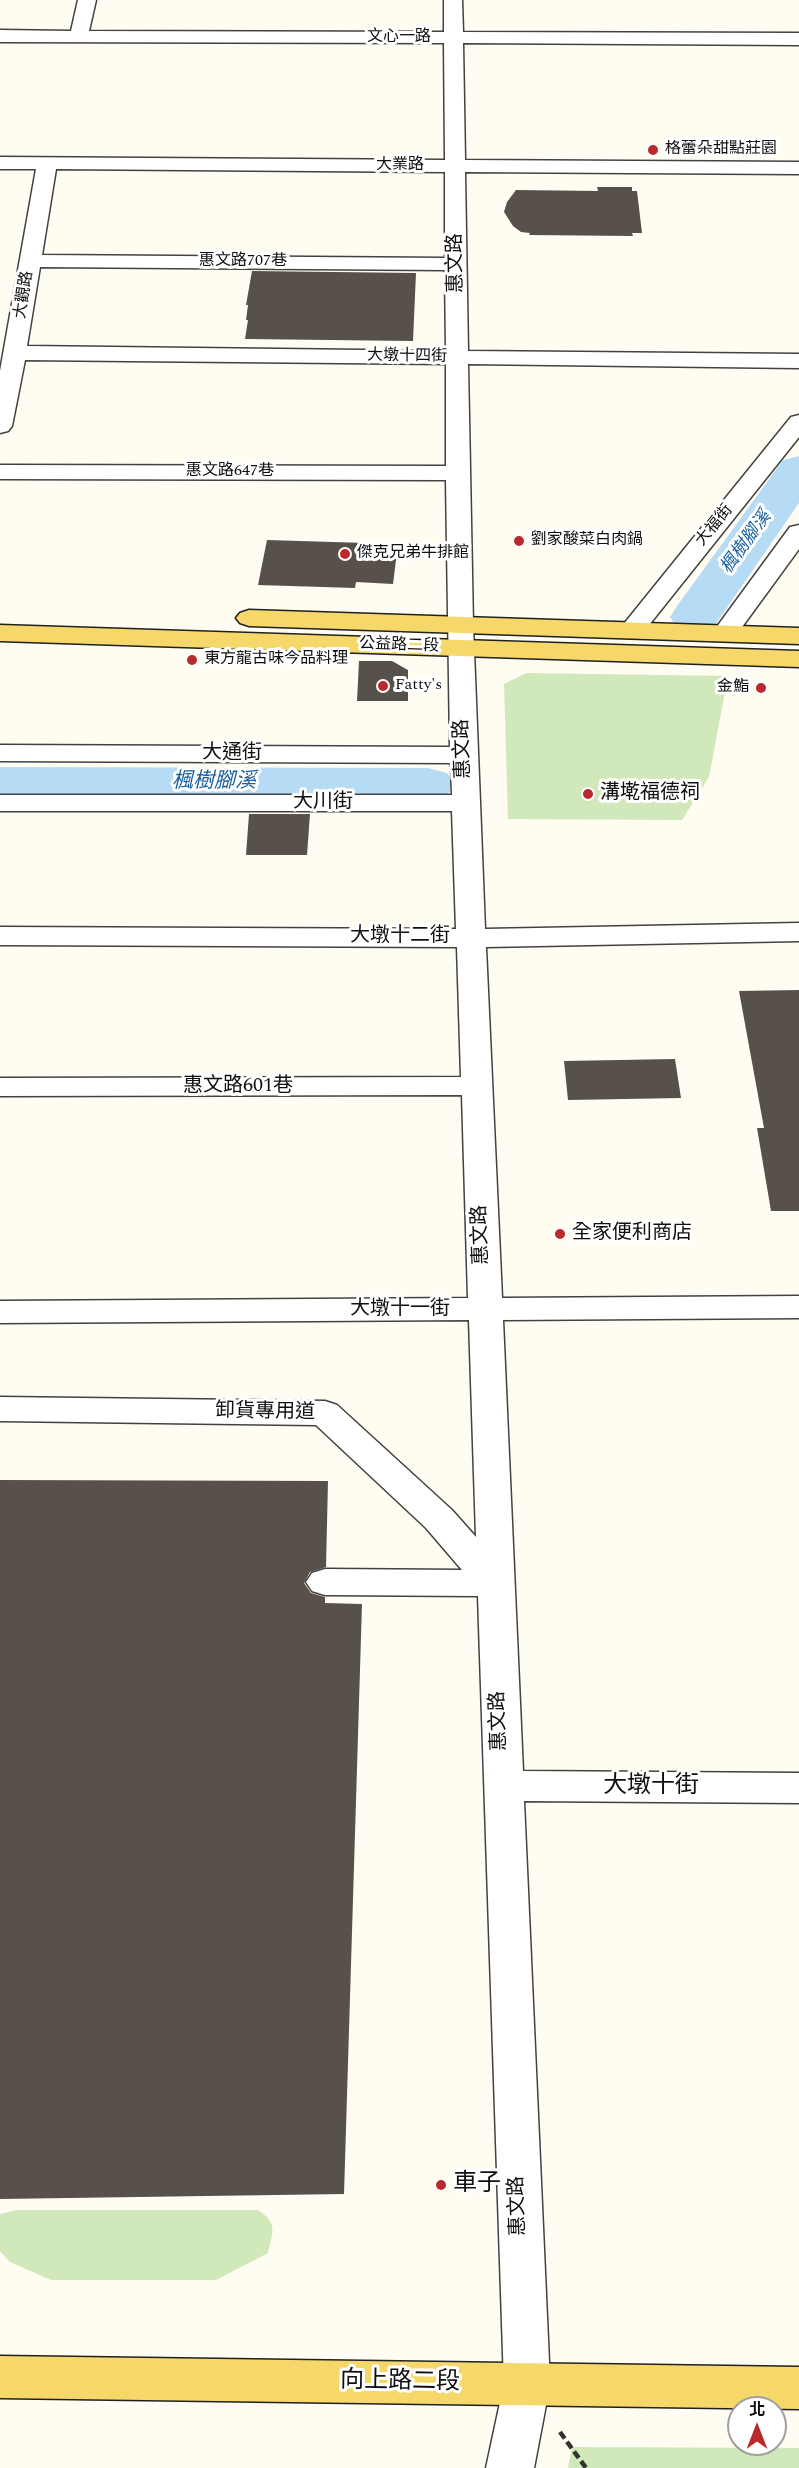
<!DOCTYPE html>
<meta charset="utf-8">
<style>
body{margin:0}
#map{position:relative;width:799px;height:2468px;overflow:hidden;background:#fffcf1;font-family:Spectral,"Noto Sans TC",serif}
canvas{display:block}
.north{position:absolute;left:727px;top:2396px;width:60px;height:60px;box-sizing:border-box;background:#fff;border:2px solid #9f9f9f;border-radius:50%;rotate:0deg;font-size:16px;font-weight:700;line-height:24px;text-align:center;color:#0f0f0f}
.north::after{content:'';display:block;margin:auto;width:21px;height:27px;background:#bc292c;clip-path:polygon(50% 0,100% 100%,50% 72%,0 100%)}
</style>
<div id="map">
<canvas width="799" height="2468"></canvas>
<div class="north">北</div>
</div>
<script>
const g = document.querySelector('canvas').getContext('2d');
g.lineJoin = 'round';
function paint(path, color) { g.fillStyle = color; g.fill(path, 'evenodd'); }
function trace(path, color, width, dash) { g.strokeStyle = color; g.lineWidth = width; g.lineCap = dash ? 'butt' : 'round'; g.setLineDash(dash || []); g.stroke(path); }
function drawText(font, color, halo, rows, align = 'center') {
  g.font = font + ' Spectral,"Noto Sans TC",serif'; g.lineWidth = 6; g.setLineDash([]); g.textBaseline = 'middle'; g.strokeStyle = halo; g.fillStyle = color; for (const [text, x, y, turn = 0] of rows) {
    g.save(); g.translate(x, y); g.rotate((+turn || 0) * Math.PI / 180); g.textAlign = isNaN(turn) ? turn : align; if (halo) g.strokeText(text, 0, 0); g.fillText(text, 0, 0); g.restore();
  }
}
paint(new Path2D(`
 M526,673L728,676L709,777L682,820L508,819L504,684Z
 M17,2210H258C278,2223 273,2232 268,2253L216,2280H51L10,2262L0,2251V2214Z
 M572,2447L799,2448V2468H568Z`), '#d1e9ba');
paint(new Path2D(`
 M799,456V503L713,628L695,632L677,628L670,617L677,606L783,460Z
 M0,767L428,768L447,773L455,784L447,795L428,800L0,799Z`), '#b6dcf5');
paint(new Path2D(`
 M597,187H632V191H637L642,233H632L633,236L529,235L530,233L521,232L513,226L504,212L507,202L516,190L598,191Z
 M252,271L416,273L413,341L245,339L248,320H246L248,305H246Z
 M267,540L398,544L393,584L356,582L355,588L258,585Z
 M359,661H392L408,670V701H357Z
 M249,814H310L307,855H246Z
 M799,990V1211H771L757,1128H764L739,991Z
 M675,1059L681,1098L568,1100L564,1061Z
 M0,1480L328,1481L326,1567L310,1572L304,1583L311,1593L325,1597V1603L362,1604L344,2194L0,2199Z`), '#57504b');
const minor = new Path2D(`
 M78,0H96L89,31L444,32V0H462L463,32L799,33V45L463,43L465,160L799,162V174L465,172L468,351L799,354V368L468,364L473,625L485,929L799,923V941L486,947L502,1298L799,1296V1318L503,1320L523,1771L799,1773V1803L524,1801L550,2384L534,2468H486L504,2384L478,1596L325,1595L312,1591L306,1582L312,1573L325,1569L462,1570L426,1528L316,1425L0,1421V1397L325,1401L337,1405L452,1510L476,1537L469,1320L0,1323V1301L468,1298L462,1095L0,1096V1078L461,1077L457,947L0,945V927L456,929L452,811H0V795H452L451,763L0,761V745L450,747L446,480L0,479V465L446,466V364L25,360L12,426L8,431L0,433V371L36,169H0V157L445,160L444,43L0,42V30L71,31ZM56,169L445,172V258L42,255ZM40,267L445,270L446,351L27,346Z
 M799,415V437L641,635L632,638L623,635L619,630L623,625L791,417Z
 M799,525V549L734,638L725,641L716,638L712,633L716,628L790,527Z`);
const major = new Path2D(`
 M249,610L799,628V644L249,626L240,623L236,618L240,613Z
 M0,625L799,651V667L0,641Z
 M0,2356L799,2367V2409L0,2398Z`);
trace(minor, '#424242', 3);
trace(major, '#202020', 3);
trace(new Path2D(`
 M560,2432L586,2468`), '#313131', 4.5, [8, 4]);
paint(minor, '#fff');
paint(major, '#f5d76a');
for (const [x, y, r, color] of [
 [653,150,6,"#bc292c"],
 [519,541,6,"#bc292c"],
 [345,554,6,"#bc292c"],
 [192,660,6,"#bc292c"],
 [383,686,6,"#bc292c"],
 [761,688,6,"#bc292c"],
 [588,794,6,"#bc292c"],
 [560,1234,6,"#bc292c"],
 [441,2185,6,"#bc292c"]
]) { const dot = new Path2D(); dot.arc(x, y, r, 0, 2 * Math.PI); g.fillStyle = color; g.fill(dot); trace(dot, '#fff', 2); }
drawText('16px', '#0f0f0f', '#fff', [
 ["文心一路",399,38],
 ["大業路",400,166],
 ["惠文路707巷",243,262],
 ["大觀路",25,295,-81],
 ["大墩十四街",407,357,1],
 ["惠文路647巷",230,472],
 ["大福街",715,526,-51],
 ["公益路二段",399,646,2]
]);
drawText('16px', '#0f0f0f', '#fff', [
 ["格蕾朵甜點莊園",665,150],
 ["劉家酸菜白肉鍋",531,541],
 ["傑克兄弟牛排館",357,554],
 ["東方龍古味今品料理",204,660],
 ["Fatty's",395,686],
 ["金鮨",749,688,"right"]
], 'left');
drawText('italic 18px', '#1a619f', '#fff', [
 ["楓樹腳溪",747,543,-54]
]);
drawText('20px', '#0f0f0f', '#fff', [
 ["惠文路",457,263,-91],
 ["惠文路",464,749,-92],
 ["大通街",232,754],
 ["大川街",323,803],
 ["大墩十二街",400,937],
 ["惠文路601巷",238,1087],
 ["惠文路",482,1235,-92],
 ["大墩十一街",400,1310],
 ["卸貨專用道",265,1413,1],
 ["惠文路",500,1721,-92],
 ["惠文路",519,2206,-92]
]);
drawText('20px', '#0f0f0f', '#fff', [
 ["溝墘福德祠",600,794],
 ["全家便利商店",572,1234]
], 'left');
drawText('italic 21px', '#1a619f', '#fff', [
 ["楓樹腳溪",214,783]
]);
drawText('24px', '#0f0f0f', '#fff', [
 ["大墩十街",651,1787],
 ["向上路二段",400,2383,1]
]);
drawText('24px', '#0f0f0f', '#fff', [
 ["車子",453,2185]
], 'left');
</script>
